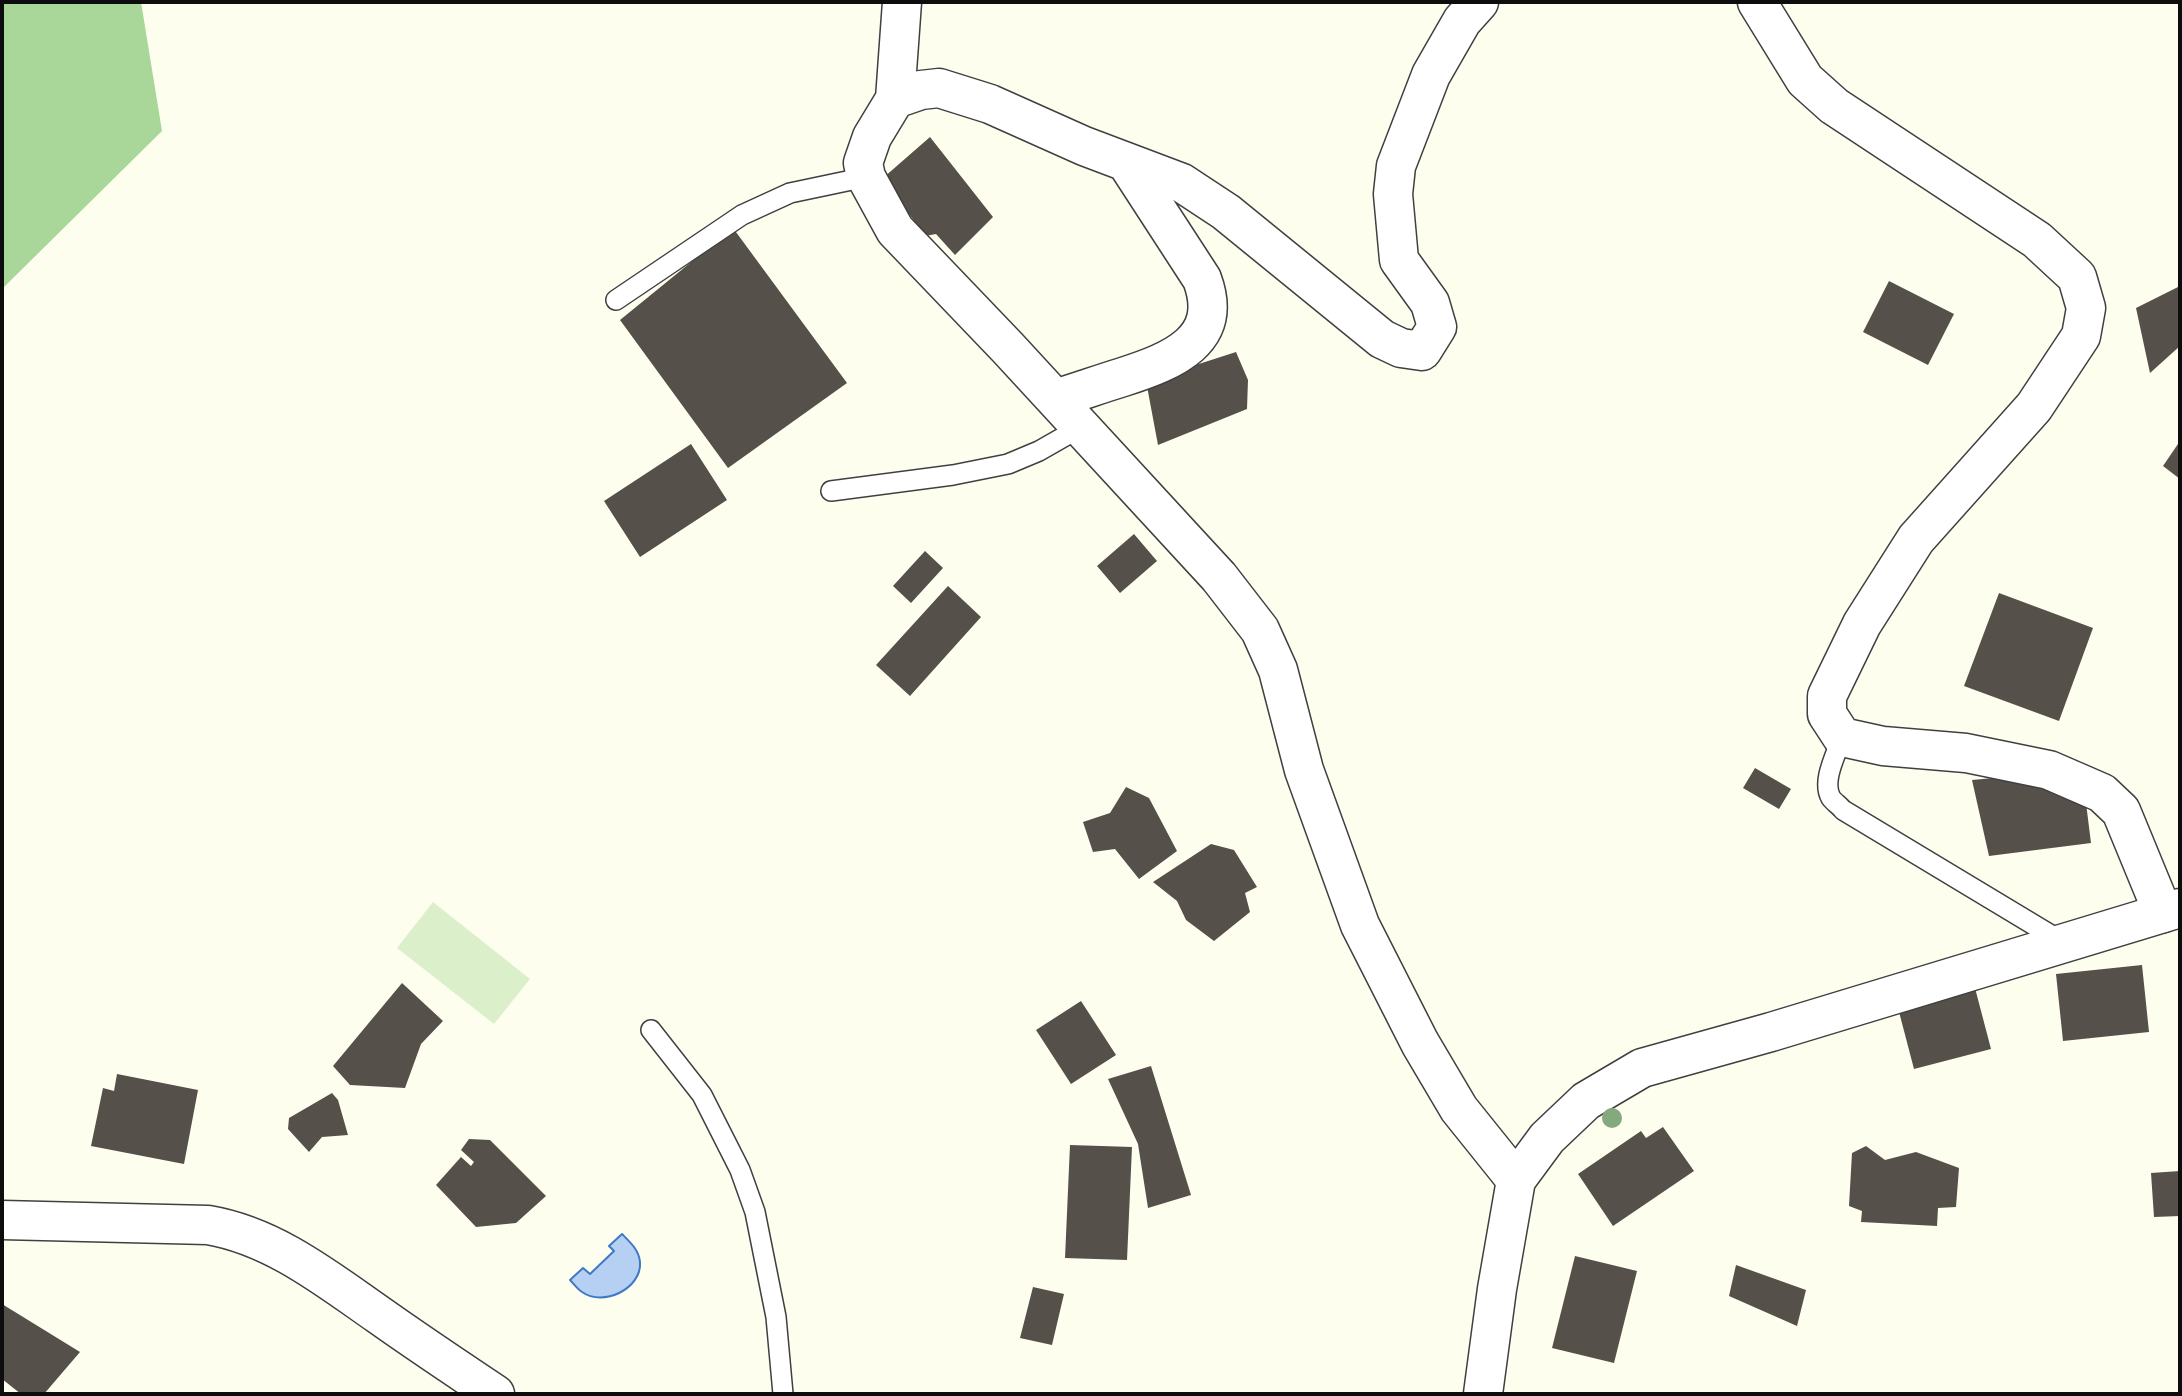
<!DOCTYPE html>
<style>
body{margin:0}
#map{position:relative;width:2182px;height:1396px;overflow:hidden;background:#fefeee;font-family:Literata,serif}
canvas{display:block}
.frame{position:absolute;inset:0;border:4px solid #0d0d0d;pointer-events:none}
</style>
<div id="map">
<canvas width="2182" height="1396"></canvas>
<div class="frame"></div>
</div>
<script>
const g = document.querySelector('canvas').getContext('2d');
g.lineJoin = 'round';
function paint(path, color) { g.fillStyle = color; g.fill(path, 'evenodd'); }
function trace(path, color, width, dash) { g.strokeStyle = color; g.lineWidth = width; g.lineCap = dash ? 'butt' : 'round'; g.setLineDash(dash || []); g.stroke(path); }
paint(new Path2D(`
 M2,2H141L162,131L2,289Z`), '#a9d799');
paint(new Path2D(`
 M433,902L530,979L494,1024L397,948Z`), '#dbefca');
const water = new Path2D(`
 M622,1234C630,1242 639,1250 640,1262C642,1289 603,1307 582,1292C577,1289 574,1284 570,1280L583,1268L590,1274L614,1251L609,1246Z`);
paint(water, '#b5d0f3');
trace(water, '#3f78c7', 2);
paint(new Path2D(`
 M930,137L993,217L955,255L936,234L925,236L883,178Z
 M733,228L847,383L728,468L620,320Z
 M1889,281L1954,314L1928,365L1863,332Z
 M2180,286V346L2150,373L2136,308Z
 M1236,352L1248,380L1247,409L1158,445L1146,381Z
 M2180,441V479L2163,466Z
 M691,444L727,500L640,557L604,501Z
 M1134,534L1157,561L1120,593L1097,566Z
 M925,551L943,568L911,603L893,586Z
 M948,586L981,617L910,696L876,665Z
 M1999,593L2093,628L2059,721L1964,686Z
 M1755,768L1791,789L1779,809L1743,788Z
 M2025,775L2085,795L2091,843L1989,856L1972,780Z
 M1126,787L1149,798L1177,851L1139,879L1115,849L1093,852L1083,822L1110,813Z
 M1211,844L1234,850L1257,887L1245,893L1250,912L1214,941L1186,920L1177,901L1153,882Z
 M2142,965L2149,1032L2063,1041L2056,974Z
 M402,983L443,1021L421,1044L405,1088L350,1085L333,1066Z
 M1975,988L1991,1049L1914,1069L1898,1008Z
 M1081,1001L1116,1055L1071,1084L1036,1030Z
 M1151,1066L1191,1195L1148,1208L1138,1144L1108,1079Z
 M117,1074L198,1090L184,1164L91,1146L103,1088L114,1091Z
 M332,1093L338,1100L348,1135L322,1137L309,1152L288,1129L289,1118Z
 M1663,1127L1694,1171L1613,1226L1578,1174L1641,1131L1646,1138Z
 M469,1139L490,1140L546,1196L516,1223L476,1227L436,1185L461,1157L471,1166L474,1162L461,1150Z
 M1070,1145L1132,1147L1127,1260L1065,1258Z
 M1866,1146L1885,1160L1916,1152L1959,1168L1956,1207L1938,1208L1937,1226L1861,1222L1862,1211L1849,1206L1852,1153Z
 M2180,1171V1216L2154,1217L2151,1173Z
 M1575,1256L1637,1271L1614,1363L1552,1348Z
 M1736,1265L1806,1290L1797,1326L1729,1296Z
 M1033,1287L1064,1294L1052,1345L1020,1338Z
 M2,1304L80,1352L44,1394H21L2,1379Z`), '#55504a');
const service = new Path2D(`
 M616,300L742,215L790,193L866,177
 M831,491L953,475L1008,464L1039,451L1081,427
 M1842,737C1837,753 1821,781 1831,798C1834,802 1840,806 1843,810L2064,943
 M651,1030L702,1095L740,1170L755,1212L776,1317L783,1394`);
const minor = new Path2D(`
 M1479,2L1462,21L1431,75L1396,166L1393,194L1399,260L1430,303L1437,327L1422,351L1401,348L1382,339L1226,212L1182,183L1084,146L990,104L939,88L921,90L895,99L872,137L863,163L866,177L895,230L1008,348L1219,577L1260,630L1278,670L1304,770L1360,925L1420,1043L1459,1109L1516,1180
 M1757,2L1805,80L1834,106L2037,240L2077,277L2086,308L2081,336L2034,407L1916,539L1862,624L1827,696V714L1842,737L1883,746L1966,753L2049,770L2102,793L2121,811L2163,913
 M895,99L902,2
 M1055,399C1078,392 1100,384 1123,377C1172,361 1225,341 1202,279L1126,162
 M2,1220L208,1225C273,1236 326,1278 379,1315C417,1342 456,1368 495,1394`);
const tertiary = new Path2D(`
 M1483,1394L1497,1289L1516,1180L1547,1138L1586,1101L1642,1068L1771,1032L2180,908`);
trace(service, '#404040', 22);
trace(minor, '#404040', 41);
trace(tertiary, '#404040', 41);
trace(service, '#fff', 19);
trace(minor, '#fff', 38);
trace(tertiary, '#fff', 38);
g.fillStyle = '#85a87d';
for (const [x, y] of [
 [1612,1118]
]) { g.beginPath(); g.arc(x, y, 10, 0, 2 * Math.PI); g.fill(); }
</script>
